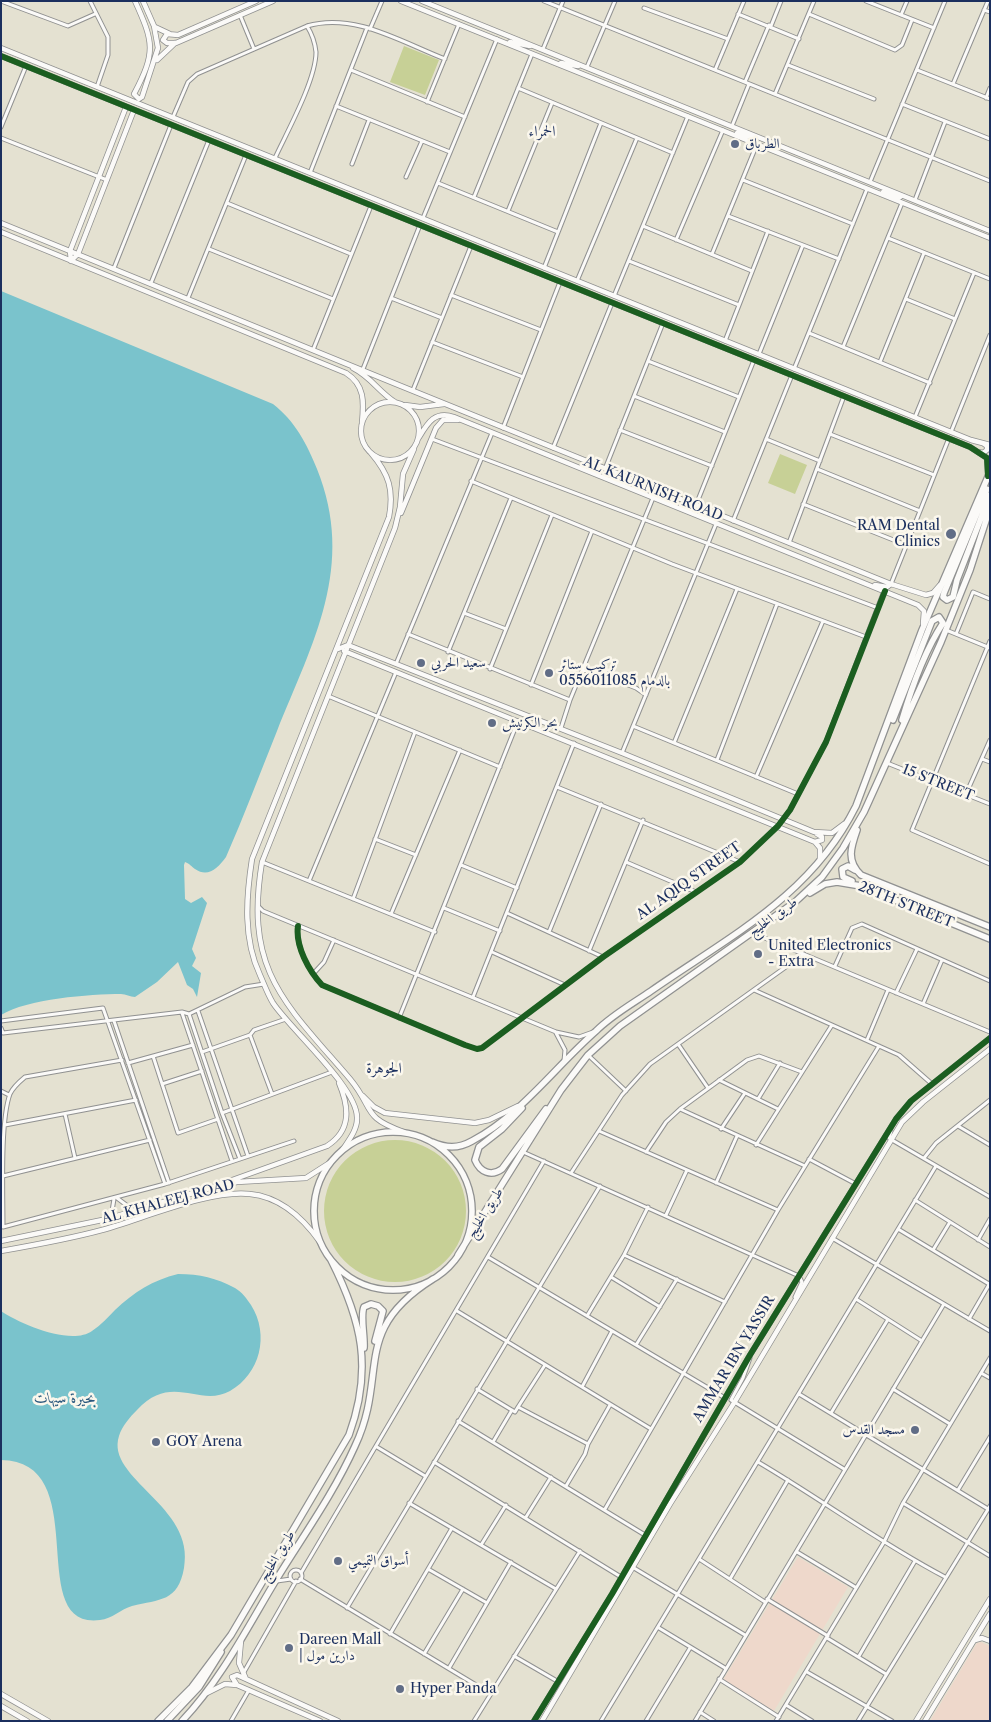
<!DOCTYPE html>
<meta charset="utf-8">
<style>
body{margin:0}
#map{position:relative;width:991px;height:1722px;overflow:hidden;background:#e4e1d1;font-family:"Libre Caslon Text",serif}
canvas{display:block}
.frame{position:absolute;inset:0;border:2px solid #1b2f5e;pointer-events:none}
</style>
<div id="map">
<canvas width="991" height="1722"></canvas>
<div class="frame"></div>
</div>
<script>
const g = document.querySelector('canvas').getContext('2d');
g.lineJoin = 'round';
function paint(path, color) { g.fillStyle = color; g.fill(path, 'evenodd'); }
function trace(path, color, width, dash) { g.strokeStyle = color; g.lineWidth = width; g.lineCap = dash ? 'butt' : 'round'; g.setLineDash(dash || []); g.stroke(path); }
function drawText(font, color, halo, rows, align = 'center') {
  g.font = font + ' "Libre Caslon Text",Amiri,serif'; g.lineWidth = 5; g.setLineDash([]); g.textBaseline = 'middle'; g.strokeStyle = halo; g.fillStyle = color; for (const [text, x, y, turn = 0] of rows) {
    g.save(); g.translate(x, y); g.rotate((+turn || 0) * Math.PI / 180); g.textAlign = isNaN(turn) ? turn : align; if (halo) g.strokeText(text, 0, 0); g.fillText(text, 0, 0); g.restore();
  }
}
paint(new Path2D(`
 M798,1557L848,1587L774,1711L723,1680Z
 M981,1642L990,1646V1721H930L977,1643Z`), '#eed8cb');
paint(new Path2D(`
 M404,46L439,60L425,95L390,82Z
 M780,454L807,465L795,494L768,483Z
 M324 1211a71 71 0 1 1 142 0a71 71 0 1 1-142 0Z`), '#c7d096');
paint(new Path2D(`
 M1,291L273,404C295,421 307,444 317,469C356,566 313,642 277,731C260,773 244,816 226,857C218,868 208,878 195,869C191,866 190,864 185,862L184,865L185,899L191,903L202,897L207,903L192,949L196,958L192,966L201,973L197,997L193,989L187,985L178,962L157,982L135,997C130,997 126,994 121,994C90,994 27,999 1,1015Z
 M178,1274C200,1274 216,1278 235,1288C242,1292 247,1299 251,1305C270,1335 260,1374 230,1391C199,1408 172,1372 137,1410C130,1417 122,1426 119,1436C105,1479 196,1506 184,1568C178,1602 160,1599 132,1606C121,1609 112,1619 100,1620C22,1630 96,1461 1,1460V1311C20,1324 71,1346 92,1331C101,1325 108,1317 115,1310C134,1292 153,1280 178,1274Z`), '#7ac3cc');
const minor = new Path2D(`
 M1,1L68,26L95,14
 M90,1L108,37V55L97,87
 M544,1L990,181
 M866,1L934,28
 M644,8L728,39
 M984,10L990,12
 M738,14L799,39
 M809,14L895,50L902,45L912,20
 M240,15L254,49
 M901,15L907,1
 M771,26L781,1
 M370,29L382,1
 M543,49L563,1
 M788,65L874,99
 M587,67L615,1
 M351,70L465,117
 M715,70L744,1
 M917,70L990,99
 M745,82L769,25
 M953,84L988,1
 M518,88L673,153
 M775,94L814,1
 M986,98L990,88
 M427,102L459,24
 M902,104L990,139
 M336,106L450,152
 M173,117L188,82L197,74L307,26C354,12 401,42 445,59
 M732,126L749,84
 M1,127L26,66
 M1,138L107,180
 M275,158C287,132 316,80 316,52C315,43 312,34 307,26
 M352,164L369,120
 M310,173L367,28
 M406,177L422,141
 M743,180L853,224
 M870,182L945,1
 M438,183L558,232
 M474,197L532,54
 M915,200L945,122
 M227,203L351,254
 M508,211L552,103
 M728,216L839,259
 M423,218L497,39
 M643,226L752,271
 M888,238L990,279
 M676,240L723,130
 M209,249L333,299
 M712,254L757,144
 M629,261L739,305
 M114,268L171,125
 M544,268L601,123
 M577,281L637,138
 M151,283L209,140
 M451,295L541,330
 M614,296L688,116
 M188,298L246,155
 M391,298L442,318
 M906,299L955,319
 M809,333L930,383
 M725,341L768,231
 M432,342L523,377
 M843,347L902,203
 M313,350L371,206
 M759,354L803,245
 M648,361L739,397
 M880,362L924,253
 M363,369L420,225
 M794,369L867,189
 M413,390L471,246
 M634,396L725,432
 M915,417L974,273
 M503,428L560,282
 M620,430L712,466
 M951,432L990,335
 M830,434L934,475
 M432,439L878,608
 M766,439L820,461
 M553,448L612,303
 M605,469L663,323
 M817,469L920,511
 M471,481L672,564L866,637
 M803,504L906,545
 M696,505L754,360
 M733,521L792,375
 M789,543L844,396
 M891,584L949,438
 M464,613L506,629
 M946,630L990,648
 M408,634L570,700
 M956,634L973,592L990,599
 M990,641L912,830L990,864
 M448,652L511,498
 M396,664L492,433
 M490,669L552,515
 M582,671L590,670L636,688L646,695
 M531,685L592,531
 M328,696L500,767
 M633,726L798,794
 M561,728L570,700L653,498
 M674,743L737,589
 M622,753L716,524
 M982,759L990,762
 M717,760L777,604
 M887,763L990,804
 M756,777L823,621
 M557,787L740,862
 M966,794L990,740
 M375,839L416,855
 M262,862L435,932
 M626,862L696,892
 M461,865L517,888
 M309,881L396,672
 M353,899L415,732
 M259,907L263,911L556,1032L579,1037L593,1032
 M444,908L500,931
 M507,913L603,957
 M391,914L460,750
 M298,926C295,946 309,971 322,985L465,1045L477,1049L482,1048L603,957L740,862L778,826L790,810L826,742L884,591
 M549,932L601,804
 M753,933L990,1032
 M589,951L643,820
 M492,952L565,985
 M835,966L852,928L862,924L990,981
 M313,974L324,962L334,940
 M754,990L899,1055L932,1084
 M896,993L917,949
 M473,997L574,743
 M923,1004L942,960
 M198,1011L248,1156
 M182,1013L232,1161
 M189,1014L222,1113
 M399,1018L518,721
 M1,1021L103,1008L165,1184
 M114,1021L169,1183
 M1,1028L3,1033L182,1012L189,1014L245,987L264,984
 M556,1033L565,1050L564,1061
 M250,1035L254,1030L286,1019
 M867,1040L888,990
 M678,1044L708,1088
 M202,1052L250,1035L272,1094
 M588,1055L626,1091
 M153,1056L178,1133L218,1119
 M122,1060L25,1077C19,1082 13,1087 10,1094C0,1121 3,1195 3,1227L165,1184L294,1141
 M128,1063L193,1045
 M719,1080L778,1109
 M162,1084L202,1071
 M1,1091L9,1095
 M758,1099L780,1063
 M680,1109L805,1166
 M65,1114L75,1158
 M5,1125L136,1100
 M958,1126L990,1145
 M721,1129L745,1093
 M599,1131L778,1210
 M891,1131L889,1138L892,1140L990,1197
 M756,1145L832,1025
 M523,1152L799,1276L802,1282L795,1297
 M646,1152L666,1122L680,1109L747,1060L759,1056L802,1072
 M924,1158L936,1143L990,1100
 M240,1159L222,1113L332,1072
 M809,1159L856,1184
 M571,1173L622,1095L650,1064L804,954
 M3,1176L150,1140
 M716,1183L737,1136
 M117,1198L133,1210
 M915,1200L990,1247
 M666,1215L687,1170
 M107,1219L112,1211L114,1199
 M898,1229L989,1284
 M832,1238L990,1331
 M978,1240L990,1219
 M933,1250L950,1222
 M624,1255L725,1302
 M488,1257L725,1398
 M611,1277L660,1307
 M856,1299L922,1341
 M457,1311L651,1429
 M587,1316L624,1255L648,1207
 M969,1319L990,1283
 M636,1345L677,1279
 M750,1358L743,1378L731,1400L844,1469
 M545,1365L518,1407L588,1444L610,1405
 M981,1373L990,1378
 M582,1387L612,1331
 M477,1389L515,1412L518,1407
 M893,1389L950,1424
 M799,1394L988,1509
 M831,1413L887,1321
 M458,1421L645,1535
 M493,1442L512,1410
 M377,1447L425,1476
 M434,1462L621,1577
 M758,1462C821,1499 880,1543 945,1577
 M566,1486L585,1454L588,1444
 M958,1490L990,1437
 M409,1503L556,1589
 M903,1503L990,1556
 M605,1509L778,1210L879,1046
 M526,1517L551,1477
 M481,1545L506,1505
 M797,1552L855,1587
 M699,1559L765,1602
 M634,1568L745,1635
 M428,1569L487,1603
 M290 1576a6 6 0 1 1 12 0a6 6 0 1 1-12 0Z
 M301,1573L544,1161
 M300,1579L491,1694
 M730,1579L788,1480
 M277,1581L291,1579
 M767,1599L828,1636
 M347,1608L600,1186
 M659,1628L725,1668
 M390,1634L452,1528
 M827,1638L886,1674
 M424,1654L463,1589
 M514,1656L557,1681
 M859,1656L915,1561
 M449,1668L511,1562
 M244,1672L296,1581
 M807,1672L892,1721
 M719,1679L779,1717
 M786,1705L812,1721
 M700,1712L714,1721
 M231,1721L249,1690
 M474,1721L580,1551
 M601,1721L936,1166
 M646,1721L690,1648
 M695,1721L944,1304
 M776,1721L884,1542L903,1503L990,1358
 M858,1721L990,1506`);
const tertiary = new Path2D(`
 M135,1C154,43 156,52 134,94L139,99L142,97L158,48L154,26L143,1
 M256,1L178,35L167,34L163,40L167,43H176L273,1
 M401,1L990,238
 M422,1L990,231
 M155,27L170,34
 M510,42L530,46
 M1,48L971,440L990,445
 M1,56L970,447L987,458L988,474
 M157,60L175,43
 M561,63L578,66
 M737,133L753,137
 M883,192L900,197
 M1,223C298,343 593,466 891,584L926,595L933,593L940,585
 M1,232L346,373C365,385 364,402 362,423
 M71,261L70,251L126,107
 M71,261L78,254L134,110
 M353,368C371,377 379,392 395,402
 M361 431a29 29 0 1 1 58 0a29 29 0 1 1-58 0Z
 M405,405L420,407L444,404
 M418,439C427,424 434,410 454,417L918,605L924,611L923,624
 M979,452L983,453L987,450V446L984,444
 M401,513L436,428L443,420H458
 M875,585L887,587L891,584
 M338,649L348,645L622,753L814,832L832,833L844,824
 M344,651L815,842L820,848V859
 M815,842L822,840V837L817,834
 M363,1096L374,1107L385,1113L475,1123L489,1120L518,1106
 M404,1132C361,1117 375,1109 350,1079C284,1002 244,971 262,862L395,528L400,507L403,474L414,449
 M343,1149C349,1140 357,1130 357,1119C359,1089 291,1030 273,1003C268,995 264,984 260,975C243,939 246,898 252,859L389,517C394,490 389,474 371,453
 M221,1184L327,1146C352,1130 349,1107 339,1083
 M1,1241L107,1219L213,1187L237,1182L306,1178L331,1162
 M1,1251C35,1245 69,1239 102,1230C142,1219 212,1189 250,1194C281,1197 303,1218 320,1242
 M975,1640L982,1638L990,1641
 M241,1641L239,1663L246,1679L338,1721
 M237,1685L232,1677L237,1675L246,1679
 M207,1693L225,1684L237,1685L320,1721
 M1,1694L48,1721
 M1,1706L27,1721
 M534,1721L612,1594L750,1355L896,1119L911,1101L990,1038
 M542,1721L670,1504L734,1403L902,1122L923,1102L990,1049
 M916,1721L990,1599
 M925,1721L990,1614`);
const primary = new Path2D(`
 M987,489L944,593L943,597L947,600L953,597L957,580L990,495
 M893,720L932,621L939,617L943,623C924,652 912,686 902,720
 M857,830C851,847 846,861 861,875L990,927
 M852,881L843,877L842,869L848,866L855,870
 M810,893L825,884L837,882L861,886L990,939
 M522,1108L502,1129L479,1147L475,1160C480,1172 491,1177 502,1169L546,1109
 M314 1211a79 79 0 1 1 158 0a79 79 0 1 1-158 0Z
 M432,1142C446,1148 458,1149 472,1141C521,1115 555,1067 596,1031C612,1015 632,1004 651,991C730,936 811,896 856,806L922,630L990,472
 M458,1255L561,1090L588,1055L620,1026L795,902L822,877L843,848L864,812L941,642L970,570L990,508
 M364,1348C365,1337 360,1316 364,1307L371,1304L378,1306L383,1311L375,1341
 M158,1721L192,1687L231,1635L349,1435C373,1369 362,1321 331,1260
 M167,1721L199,1687L221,1652
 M182,1721C221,1680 247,1628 276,1580C303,1536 334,1493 355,1446C389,1374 350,1331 433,1279`);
trace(minor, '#909191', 5);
trace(tertiary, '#909191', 6);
trace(primary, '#909191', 8);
trace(minor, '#fbfaf8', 3);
trace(tertiary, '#fbfaf8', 4.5);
trace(primary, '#fbfaf8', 5.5);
trace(new Path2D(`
 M1,56L970,447L987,458L988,476
 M298,926C295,946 309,971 322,985L465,1045L477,1049L482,1048L603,957L740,862L778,826L790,810L826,742L885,591
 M534,1721L612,1594L750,1355L896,1119L911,1101L990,1038`), '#1b5e20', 6);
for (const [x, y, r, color] of [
 [735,144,5,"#616d86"],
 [951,534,6,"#616d86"],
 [421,663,5,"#616d86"],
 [549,673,5,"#616d86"],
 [492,723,5,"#616d86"],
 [758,954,5,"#616d86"],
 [915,1430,5,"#616d86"],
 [156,1442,5,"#616d86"],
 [338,1561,5,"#616d86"],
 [289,1648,5,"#616d86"],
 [400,1689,5,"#616d86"]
]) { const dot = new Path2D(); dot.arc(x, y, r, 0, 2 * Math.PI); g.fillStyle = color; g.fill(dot); trace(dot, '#fbf7ec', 2); }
drawText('14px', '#1b2f5e', '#fbf7ec', [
 ["الطرباق",745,144],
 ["RAM Dental",940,526,"right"],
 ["Clinics",940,542,"right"],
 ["سعيد الحربي",431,663],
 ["تركيب ستائر",559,665],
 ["بالدمام 0556011085",559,681],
 ["بحر الكرنيش",502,723],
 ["United Electronics",768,946],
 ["- Extra",768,962],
 ["مسجد القدس",905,1430,"right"],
 ["GOY Arena",166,1442],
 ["أسواق التميمي",348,1561],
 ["Dareen Mall",299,1640],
 ["| دارين مول",299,1656],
 ["Hyper Panda",410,1689]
], 'left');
drawText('14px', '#1b2f5e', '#fbf7ec', [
 ["AL KAURNISH ROAD",653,489,22],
 ["15 STREET",938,783,22],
 ["AL AQIQ STREET",689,881,-35],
 ["28TH STREET",906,905,22],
 ["طريق الخليج",773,917,-36],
 ["AL KHALEEJ ROAD",168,1202,-15],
 ["طريق الخليج",485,1213,-58],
 ["AMMAR IBN YASSIR",734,1359,-59],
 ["طريق الخليج",277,1556,-59]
]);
drawText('15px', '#1b2f5e', '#fbf7ec', [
 ["الحمراء",542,132],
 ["الجوهرة",384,1069]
]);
drawText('italic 15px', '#2a587e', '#fbf7ec', [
 ["بحيرة سيهات",65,1399]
]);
</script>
